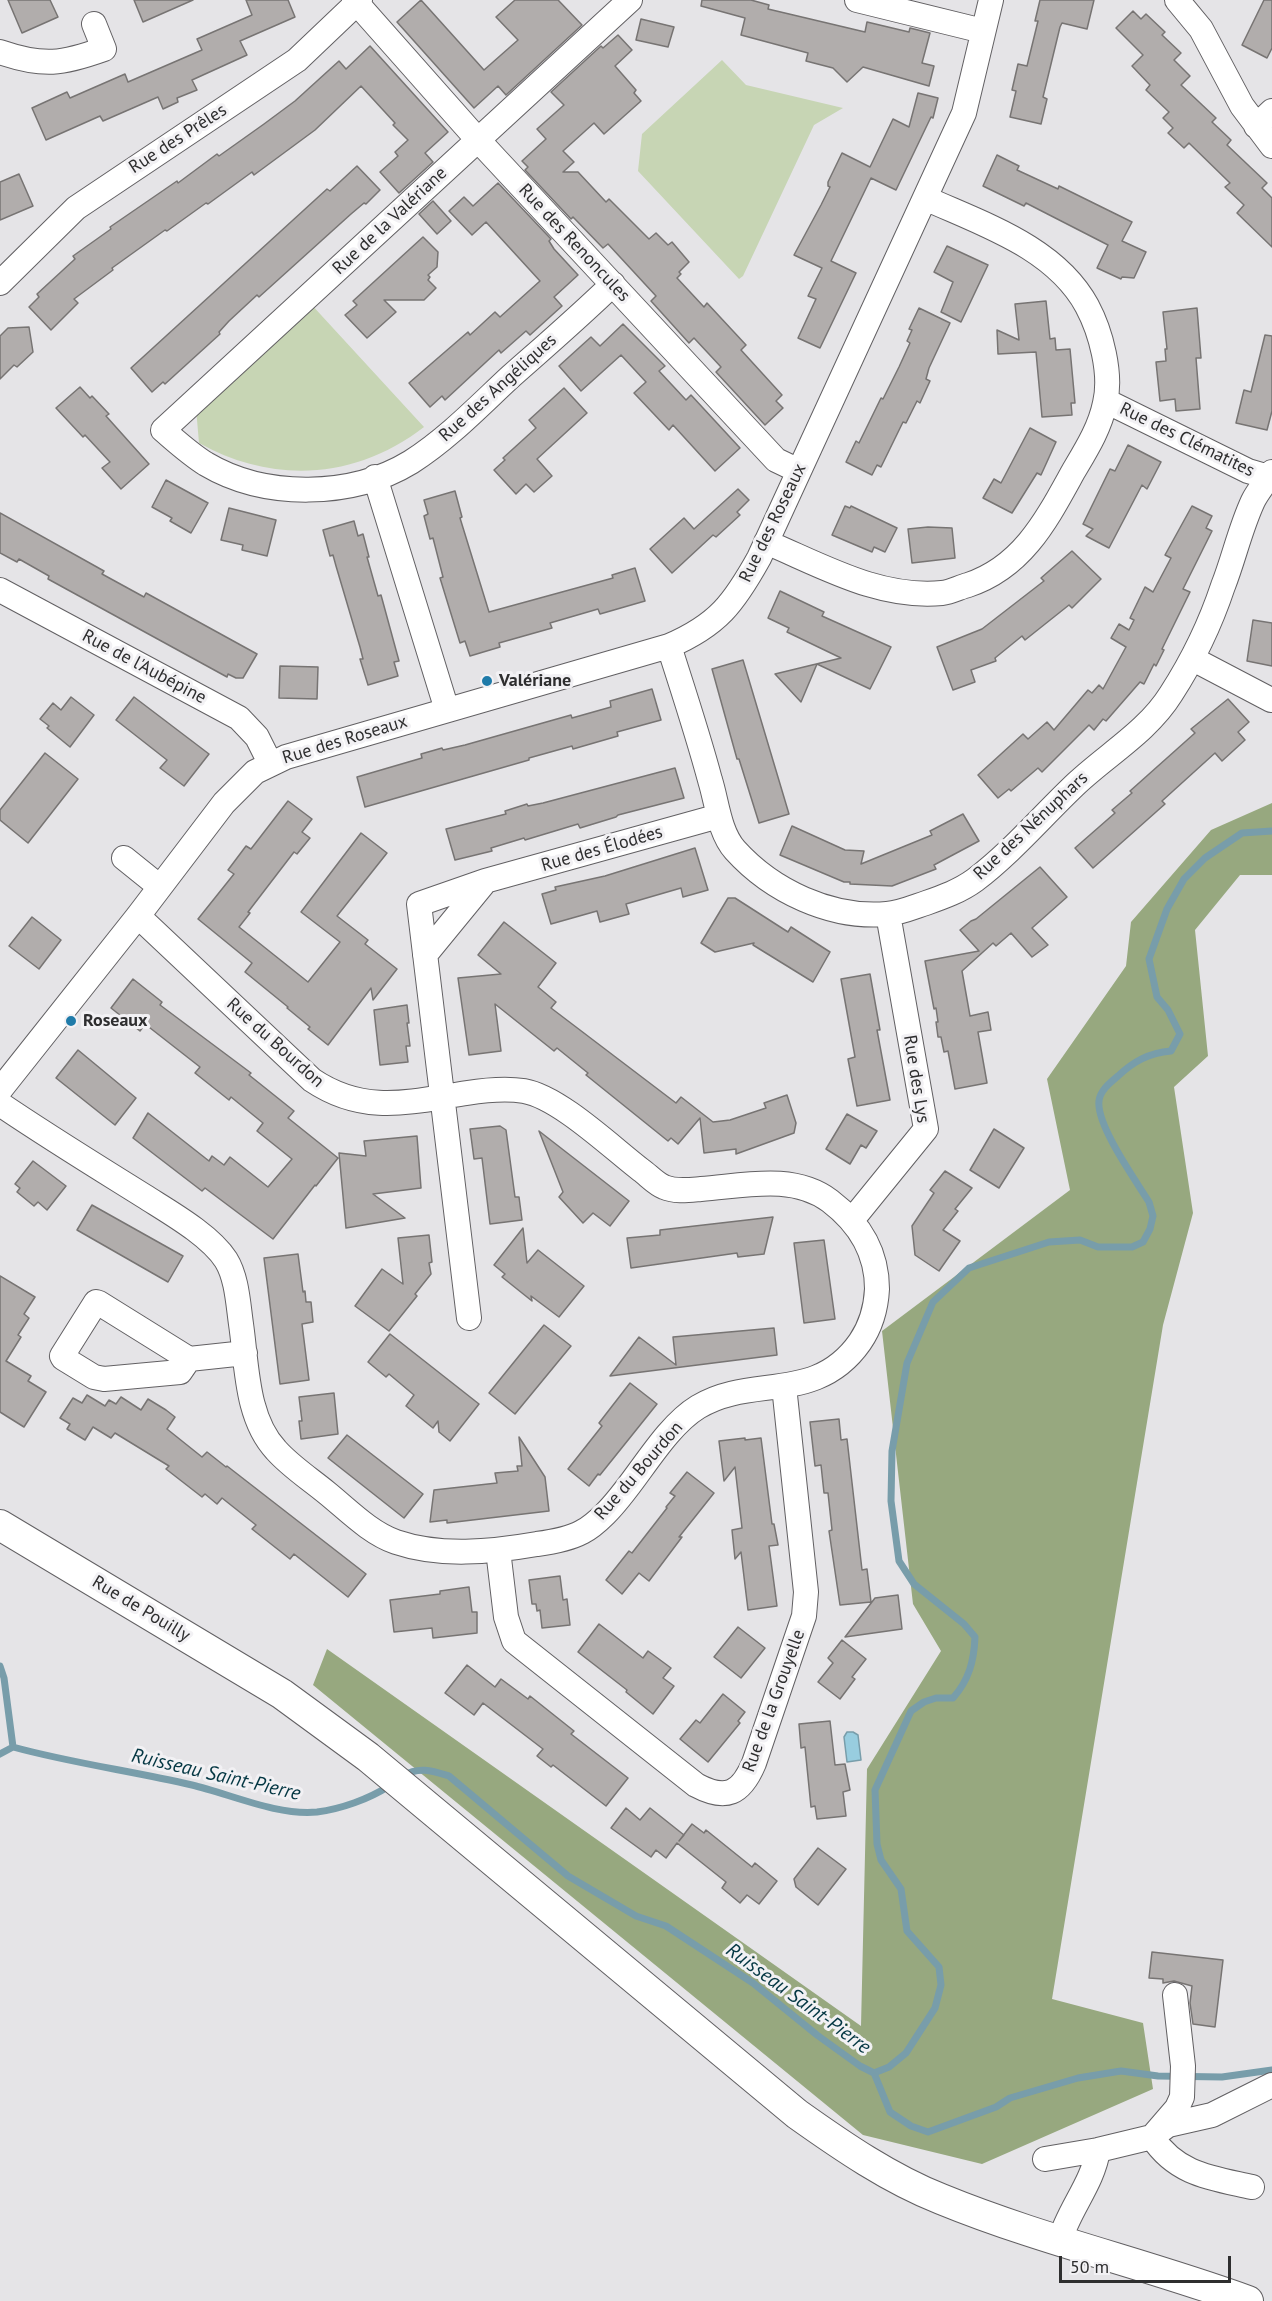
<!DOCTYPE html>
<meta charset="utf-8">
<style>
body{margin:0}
#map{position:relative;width:1272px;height:2301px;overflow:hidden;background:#e5e4e7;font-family:"PT Sans",sans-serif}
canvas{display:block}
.scale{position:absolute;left:1059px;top:2256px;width:172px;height:27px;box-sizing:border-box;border:3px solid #2e2e2f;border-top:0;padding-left:8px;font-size:18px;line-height:21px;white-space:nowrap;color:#2e2e2f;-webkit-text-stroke:4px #f2f1f4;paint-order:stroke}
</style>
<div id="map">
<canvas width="1272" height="2301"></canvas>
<div class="scale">50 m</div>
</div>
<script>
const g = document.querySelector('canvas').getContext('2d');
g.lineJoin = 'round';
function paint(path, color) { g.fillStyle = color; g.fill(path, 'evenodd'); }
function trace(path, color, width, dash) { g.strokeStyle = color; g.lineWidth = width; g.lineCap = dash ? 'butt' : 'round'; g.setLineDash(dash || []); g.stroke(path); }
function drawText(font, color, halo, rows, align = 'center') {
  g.font = font + ' "PT Sans",sans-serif'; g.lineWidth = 6; g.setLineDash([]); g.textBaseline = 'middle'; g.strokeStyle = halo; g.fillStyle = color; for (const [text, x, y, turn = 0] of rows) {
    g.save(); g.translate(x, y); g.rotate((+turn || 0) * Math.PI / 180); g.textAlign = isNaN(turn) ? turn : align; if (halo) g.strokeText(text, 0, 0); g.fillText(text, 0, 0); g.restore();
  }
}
paint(new Path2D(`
 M722,60L746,85L843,108L814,125L743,276L739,279L638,171L642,134Z
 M310,303L424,427C357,479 274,485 199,443L196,408Z`), '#c7d5b4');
paint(new Path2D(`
 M1272,803V875H1240L1195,930L1208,1056L1174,1087L1193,1213L1163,1325L1052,1999L1143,2023L1153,2089L982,2164L863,2135L313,1685L327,1649L861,2026L867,1769L941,1651L913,1604L882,1331L1070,1190L1047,1079L1126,966L1131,922L1211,830Z`), '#97a87f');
const water = new Path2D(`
 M847,1732H853L858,1735L861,1760L847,1762L844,1737Z`);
paint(water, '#98cddf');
trace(water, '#789daa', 1.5);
trace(new Path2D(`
 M0,1666L4,1678L13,1747C71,1763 132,1771 192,1785C230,1794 278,1816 317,1812C341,1809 369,1799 389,1786
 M0,1754L13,1747
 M403,1776C419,1766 433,1771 449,1776L568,1876L636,1916L666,1926L753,1983L817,2035L860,2066L874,2073L889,2067L906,2053L935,2008L941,1985L939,1967L907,1931L901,1889L881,1860L877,1844L875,1790L911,1711L924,1702L936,1698H953C969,1680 974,1661 975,1637L964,1624L914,1584L899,1561L891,1501L892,1451L907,1363L933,1302L969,1268L1049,1242L1080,1240L1098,1247H1132L1143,1242L1150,1229L1153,1216L1149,1202C1136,1181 1096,1125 1099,1101C1100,1090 1111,1082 1118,1076C1134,1061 1149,1053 1171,1051L1180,1034L1168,1010L1157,997L1149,959L1167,909L1184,879L1205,858L1242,833L1272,831
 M874,2073L890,2112L911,2126L928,2132L996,2107L1010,2098L1078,2078L1121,2071L1158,2076L1222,2077L1272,2070`), '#789daa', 7);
const building = new Path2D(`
 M8,0H50L58,17L22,33Z
 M134,0H193L143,22Z
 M246,0H288L295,17L240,41L247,55L192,80L197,90L177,98L178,102L163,109L158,97L103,121L100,116L46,140L32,108L67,92L70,98L125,74L128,82L202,50L197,39L252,15Z
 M421,0L484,70L518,40L496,17L515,0H558L582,25L506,95L498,86L474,108L397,22Z
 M702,0H751L769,5L768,9L865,32L867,22L909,32L910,28L930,33L922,63L934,66L929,86L863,67L847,82L833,68L806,61L808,53L741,35L745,18L701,6Z
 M1040,0H1094L1087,29L1062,23L1060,27L1043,97L1047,99L1041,124L1010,117L1016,91L1012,90L1018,64L1027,66L1038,21H1035Z
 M1264,0H1272V48L1267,58L1242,45Z
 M1133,11L1141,19L1146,14L1165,32L1162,35L1181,53L1174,60L1190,76L1181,85L1216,118L1212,122L1231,140L1227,145L1267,183L1262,188L1272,198V247L1237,213L1244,205L1225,187L1230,183L1189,143L1184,148L1168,133L1173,128L1163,118L1169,112L1146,90L1150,85L1132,66L1143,55L1116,28Z
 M641,19L674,27L668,47L636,40Z
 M618,35L632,50L615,66L636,90L634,93L641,101L604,134L594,123L563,151L574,162L563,172H578L606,202L609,199L649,239L656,233L668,245L672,242L689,262L679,272L681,274L677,278L704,307L707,303L746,345L741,350L782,395L776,401L783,408L765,425L716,372L721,367L708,353L694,338L689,343L651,301L656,296L608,244L603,248L573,217L571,219L525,170L528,167L522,161L546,139L537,129L564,105L551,92L601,46L603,48Z
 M370,46L448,132L425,153L433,162L399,193L380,172L398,156L395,152L408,140L393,125L395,123L361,86L315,130L254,175L252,172L208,204L206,203L167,231L165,230L112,268L113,270L74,299L78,303L51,330L29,307L39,297L37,294L75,259L73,256L111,229L110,227L177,181L178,183L217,154L219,156L264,124L295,101L339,61L346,69Z
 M918,93L938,98L933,118L931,117L896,190L871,178L831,261L856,273L820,348L798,338L816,299L808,296L822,268L794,255L821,205L830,187L828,186V182L842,153L870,167L893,119L909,127Z
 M997,155L1019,166L1017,170L1058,189L1059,186L1132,222L1122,241L1146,252L1134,278L1122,277L1121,279L1097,268L1108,245L1026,203L1024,206L983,186Z
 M357,166L380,190L366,204L364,203L351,214L259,297L257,295L229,321L219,332L220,334L165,384L163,382L152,392L131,368L327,189L330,191Z
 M19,174L33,206L0,220V182Z
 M498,183L551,239L549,241L554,249L578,275L554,297L562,306L530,335L526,331L501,353L499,350L445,400L442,396L430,407L409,383L468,332L470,335L495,312L500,317L540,281L486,222L472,235L449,211L464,197L473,206Z
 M433,201L451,221L437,234L419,214Z
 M423,237L438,252L437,267L428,275L430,277L428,280L436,288L424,300H384L396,312L367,338L345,315L357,305L353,301Z
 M947,246L988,265L961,322L941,312L953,282L934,272Z
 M1046,301L1050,339L1055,338L1056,350L1070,349L1075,403H1071L1072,415L1042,417L1036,352L998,354L997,330L1019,340L1015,304Z
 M919,308L950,323L929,368L926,379L930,381L920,403L917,401L906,423L903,422L881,467L877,465L872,475L846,462L856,441L859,443L881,398L883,399L899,367L910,343L907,341L912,330L909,329Z
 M1197,308L1201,358H1196L1200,409L1176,411L1175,399L1160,401L1156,362L1166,361L1165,349H1167L1163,312Z
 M623,324L665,366L659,371L686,400L691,395L740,448L715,471L673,425L669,430L634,393L646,382L621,355L581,391L559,366L591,337L600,346Z
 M29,327L33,352L17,367L14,365L0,379V336L8,328Z
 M1265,335L1272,336V411L1267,430L1236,423L1244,390L1251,392Z
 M80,387L90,398L92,396L109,414L106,416L149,464L121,489L102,468L110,462L85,435L83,437L56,408Z
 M564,388L587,413L537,459L552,476L534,492L526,484L516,494L494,470L505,460L503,458L536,428L529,420Z
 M1030,428L1056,442L1041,475L1037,473L1012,513L983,498L994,479L1001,483Z
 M1128,445L1161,462L1147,489L1142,485L1109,548L1086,536L1093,529L1083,524L1110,469L1115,471Z
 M166,480L208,503L191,533L170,521L172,518L152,507Z
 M738,489L749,500L737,512L740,515L716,537L713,535L672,573L650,549L684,518L694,529Z
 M455,491L462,517L460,518L489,612L613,578L612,575L635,568L645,601L600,614L598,609L550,623L552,628L499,643L500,647L470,656L465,641L460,643L440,578L443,577L433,538L430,539L424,516L428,514L424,500Z
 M845,506L850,508L851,506L897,528L885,552L874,547L872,552L832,535Z
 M1192,506L1212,516L1206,528L1212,531L1183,589L1190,592L1162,649L1164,650L1156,666L1154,664L1144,684L1140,682L1106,721L1103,719L1094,730L1089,725L1042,772L1038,768L1011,791L1009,789L998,798L978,775L1023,734L1028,739L1047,722L1054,730L1088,690L1092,693L1099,685L1103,689L1126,647L1111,638L1119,624L1129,630L1134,620L1130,618L1145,587L1153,592L1171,558L1165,555Z
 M229,508L276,520L267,556L242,550L243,545L221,540Z
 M0,513L104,571L102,574L144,597L146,593L257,654L243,678H236L228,674L227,677L48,579L49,576L19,559L17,562L0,553Z
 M354,521L358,536L363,534L369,557H367L378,596L381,595L399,661L394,662L398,676L368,685L360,659H363L360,647L336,566L333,555L330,556L323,530Z
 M928,527L952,528L955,558L912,563L908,529Z
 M1072,551L1101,579L1072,608L1069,605L1025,640L1022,636L995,658L996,661L971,670L975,682L953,690L937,647L982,629L1044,581L1041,578Z
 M780,591L824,612L822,616L891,647L870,689L817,664L801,702L775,674L841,658L787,632L789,628L768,618Z
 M1253,620L1272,623V666L1247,661Z
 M743,660L789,814L759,823L739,759H737L712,669Z
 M280,666L318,667L317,699L279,698Z
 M652,689L661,720L617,732L618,736L573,749L572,746L529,758V760L365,807L357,777L422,758L421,754L442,748L443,750L465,745L571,715L572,718L611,707L610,701Z
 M71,697L94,715L70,747L47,728L49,726L40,719L53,703L61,710Z
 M134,697L209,754L184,786L160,768L167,760L116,720Z
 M1228,699L1249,722L1238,732L1245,740L1222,761L1215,753L1162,801L1165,804L1093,868L1075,848L1115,813L1112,810L1132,793L1130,791L1195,733L1191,729Z
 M45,753L78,779L28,843L0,820V810Z
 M675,768L684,798L618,815L616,817L580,828L578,824L525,840L524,838L491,848L492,851L455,860L446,829L506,814L505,811L527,804L528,806L543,803Z
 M288,801L312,819L302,832L310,838L297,854L294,852L248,912L250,913L239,927L308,982L340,942L301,912L361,833L387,853L337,916L368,940L365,944L397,969L373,1000L371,988L328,1045L308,1029L310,1027L287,1008L288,1007L245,972L252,963L198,919L234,874L228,870L246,846L251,849Z
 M963,814L979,841L934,865L936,869L892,886L850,884V882H844L780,855L792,826L845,850L864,851L861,864L932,835L930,831Z
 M695,848L708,890L683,897L681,888L626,904L629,914L600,922L597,911L551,924L542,894L556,890L555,887L605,876Z
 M1040,867L1067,897L1032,928L1048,945L1032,957L1011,933L996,946L993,943L962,971L970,1016L988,1012L991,1030L978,1032L987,1083L955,1089L948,1051L944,1052L941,1037H938L936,1022H938L936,1008L934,1009L925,961L979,951L960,930L971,921L976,919Z
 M728,898H735L788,932L791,927L830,952L813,982L753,945L754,943L715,952L701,943Z
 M32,917L61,940L39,969L9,946Z
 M504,922L556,963L538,987L556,1002L551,1008L676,1103L681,1097L713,1122L730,1120L766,1108L764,1103L787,1095L796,1123L794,1133L736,1154V1149L704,1153L700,1118L678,1144L671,1138L668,1141L586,1075L588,1073L557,1048L554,1051L495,1004L501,1051L469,1055L458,978L501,974L478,955Z
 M870,974L880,1030H877L890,1100L857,1106L848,1059L855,1057L841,979Z
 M133,979L162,1002L160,1005L251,1073L249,1075L294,1111L288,1118L338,1158L316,1186L315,1185L273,1239L205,1188L202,1191L133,1138L148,1113L209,1161L212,1156L224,1165L230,1157L268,1187L292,1159L257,1131L263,1123L231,1097L229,1100L195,1073L200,1067L145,1024L140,1031L111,1008Z
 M407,1005L409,1023H407L410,1046H406L408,1062L380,1065L374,1010Z
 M78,1050L136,1098L115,1125L56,1078Z
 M847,1114L877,1131L866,1148L861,1145L850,1164L826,1149Z
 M500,1126L506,1130L515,1197H519L522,1220L490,1224L482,1158L474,1159L470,1129Z
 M994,1129L1024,1148L999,1188L970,1170Z
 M539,1131L629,1201L610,1226L593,1213L583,1223L559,1197L563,1192Z
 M417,1136L421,1188L373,1194L405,1218L346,1228L339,1153L366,1156L364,1141Z
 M33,1161L66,1186L47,1210L38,1202L34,1206L17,1192L20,1188L15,1184Z
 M945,1171L972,1188L955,1209L958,1211L943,1230L960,1241L939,1271L915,1255L912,1226L934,1193L930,1190Z
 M92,1205L183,1256L168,1282L77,1230Z
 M773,1217L764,1254L738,1257L737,1253L631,1268L627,1238L660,1235V1230Z
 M523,1228L527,1263L538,1250L584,1286L559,1317L531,1296L532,1301L502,1277L505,1274L494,1265Z
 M429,1235L432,1262L429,1263L431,1274L415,1294L417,1296L389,1331L355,1306L382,1269L403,1284L398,1238Z
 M824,1240L835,1319L804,1323L794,1243Z
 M298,1254L303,1292L305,1291L306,1302H311L313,1322L302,1324L309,1380L280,1384L264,1258Z
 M0,1276L35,1297L24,1314L29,1318L18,1335L21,1337L6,1361L31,1376L28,1381L46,1392L24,1427L0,1412Z
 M544,1325L571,1346L515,1414L489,1393Z
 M774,1328L777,1355L610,1376L639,1337L676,1365L673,1337Z
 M390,1334L479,1404L450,1441L439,1432L438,1421L433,1428L406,1406L414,1395L389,1374L386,1377L368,1362Z
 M630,1383L657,1404L600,1475L598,1474L589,1486L568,1469L602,1426L599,1423Z
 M334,1393L338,1434L301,1439L299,1421H302L299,1397Z
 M87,1395L105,1406L109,1400L116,1404L121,1397L141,1410L148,1399L166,1410L175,1417L167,1429L202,1457L207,1452L226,1467L227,1466L366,1574L348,1597L294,1554L290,1559L252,1529L256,1525L222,1498L217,1504L205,1494L202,1497L166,1469L169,1466L115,1433L111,1438L93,1427L85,1440L67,1429L70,1424L60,1418L73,1398L82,1403Z
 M839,1419L841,1440L847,1439L862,1570L867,1569L871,1602L840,1605L829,1531L832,1530L828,1493H824L821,1465L815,1466L810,1422Z
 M347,1435L423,1494L404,1518L328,1458Z
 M519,1437L545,1477L549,1511L447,1523V1520L430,1522L434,1490L497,1483L495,1473L518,1471L517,1466H522Z
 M745,1438V1440L761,1438L772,1524H774L778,1545L769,1546L777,1606L748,1610L741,1552L735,1559L732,1530L742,1528L735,1467L724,1481L719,1441Z
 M687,1472L714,1493L679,1537H682L649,1581L639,1573L622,1594L606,1580L629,1551L632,1553L667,1508L666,1507L675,1496L670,1493Z
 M560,1576L563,1600L567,1599L570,1625L542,1628L540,1610L537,1611L536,1604H532L529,1580Z
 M469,1587L472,1612H477V1633L433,1638L432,1628L394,1632L390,1600L440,1594V1591Z
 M898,1595L902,1629L845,1637L875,1598Z
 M599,1624L643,1658L648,1651L671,1668L663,1678L674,1686L653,1714L626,1692L627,1690L578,1652Z
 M738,1627L765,1648L741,1678L714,1657Z
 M842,1640L866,1659L852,1677L855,1679L840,1699L818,1682L833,1663L828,1658Z
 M467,1665L495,1687L501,1679L528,1699L530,1696L574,1731L571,1734L628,1778L606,1806L553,1765L551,1767L537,1756L543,1749L483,1703L474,1715L445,1693Z
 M723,1694L745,1712L738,1721L740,1723L708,1762L680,1739L696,1720L700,1723Z
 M830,1721L835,1765L845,1764L850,1790L843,1792L846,1816L817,1819L815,1806L811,1807L805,1747L801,1748L799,1724Z
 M626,1808L640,1820L650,1808L684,1835L679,1841L692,1824L704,1833L706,1830L752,1867L755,1863L777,1881L759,1904L747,1895L740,1903L722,1888L726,1882L677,1843L666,1858L656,1850L651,1857L611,1828Z
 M818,1848L846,1869L818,1905L796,1887L794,1879Z
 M1152,1952L1223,1960L1215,2027L1193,2024L1190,2003L1192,1986L1174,1981L1163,1983V1979L1149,1978Z`);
paint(building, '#b1adac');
trace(building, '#777473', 1.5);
const minor = new Path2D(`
 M354,0L478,140L776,460L799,471
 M857,0L983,31
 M1177,0L1201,29L1242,106L1272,146
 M0,52C44,67 62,64 104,49L94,24
 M1256,126L1272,111
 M0,283L76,208L297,60L360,0
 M613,284C579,317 543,348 508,379C477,408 447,439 411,462C352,498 265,499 206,464C190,454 177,442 163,430L630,0
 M1106,401L1248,471L1272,478
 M375,477L447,710
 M766,542C823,566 879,599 942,593C951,592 960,587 968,585C1023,567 1047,519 1073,472C1086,450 1100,428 1105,403C1112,374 1101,332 1087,306C1055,247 982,224 925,198
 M0,590L239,718L257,737L270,763
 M669,646C683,690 698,735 710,780C717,802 719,832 735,850C772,891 831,919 887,914C900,913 914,907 926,903C943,897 960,891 975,880C1012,852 1043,815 1077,783C1108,754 1148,731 1171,694C1193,660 1210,625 1223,586C1234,558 1240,529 1253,501C1258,491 1266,482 1272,472
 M1193,659L1271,700
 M124,858L160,887
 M425,955L484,883
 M0,1090L138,916L224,803L255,772L286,757L669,646C718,625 734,603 759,558L964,113L991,0
 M0,1104C47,1136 96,1166 144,1196C169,1212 210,1235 226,1260C237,1278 238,1303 241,1324C247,1365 246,1418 276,1450C290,1466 310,1479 327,1493C348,1510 370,1533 396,1542C440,1557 491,1552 537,1544C552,1542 569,1539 582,1532C590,1528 599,1520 605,1514C635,1485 662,1429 698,1407C752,1374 816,1405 860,1342C871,1326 876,1309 877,1289C877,1251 859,1223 830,1201C793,1173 743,1186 701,1189C689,1190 675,1192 664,1187C656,1184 648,1175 641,1170C611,1147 559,1097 524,1091C505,1088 486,1090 467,1093C409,1102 364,1115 312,1080L138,916
 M852,1220L926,1129L888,914
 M469,1318L419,904L485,881L719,816
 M189,1359L180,1372L104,1379L94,1377L63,1358L62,1356L96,1302L99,1303L189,1359L245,1353
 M498,1550L506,1617L514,1641L696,1785C726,1801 741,1794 754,1763L804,1616L806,1592L784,1386
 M1045,2159L1098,2150L1152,2137L1177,2108L1182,2097L1183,2066L1175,1995
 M1252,2187C1212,2178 1177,2175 1152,2137L1168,2125L1212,2115L1272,2085
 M1060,2240C1069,2209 1093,2183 1098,2150`);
const major = new Path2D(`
 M0,1525L282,1694L368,1757L797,2114C842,2146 890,2179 941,2199C1041,2240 1147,2264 1248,2301`);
trace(minor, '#626063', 26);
trace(major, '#626063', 32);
trace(minor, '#fff', 24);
trace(major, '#fff', 30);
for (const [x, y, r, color] of [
 [487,681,6,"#1f7ba9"],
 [71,1021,6,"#1f7ba9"]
]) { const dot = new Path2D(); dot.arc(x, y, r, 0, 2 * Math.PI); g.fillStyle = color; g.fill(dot); trace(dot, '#f2f1f4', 2); }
drawText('18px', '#2e2e2f', '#f2f1f4', [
 ["Rue des Prêles",178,139,-33],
 ["Rue de la Valériane",390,221,-43],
 ["Rue des Renoncules",574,243,47],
 ["Rue des Angéliques",498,388,-42],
 ["Rue des Clématites",1187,440,26],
 ["Rue des Roseaux",773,523,-64],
 ["Rue de l'Aubépine",144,667,28],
 ["Rue des Roseaux",345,740,-17],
 ["Rue des Nénuphars",1031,826,-43],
 ["Rue des Élodées",602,849,-16],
 ["Rue du Bourdon",275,1043,42],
 ["Rue des Lys",916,1079,81],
 ["Rue du Bourdon",639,1471,-49],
 ["Rue de Pouilly",141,1609,31],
 ["Rue de la Grouyelle",774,1701,-70]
]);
drawText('bold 18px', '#2e2e2f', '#f2f1f4', [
 ["Valériane",499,681],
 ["Roseaux",83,1021]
], 'left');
drawText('italic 20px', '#043743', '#f2f1f4', [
 ["Ruisseau Saint-Pierre",216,1775,13],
 ["Ruisseau Saint-Pierre",798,1999,36]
]);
</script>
